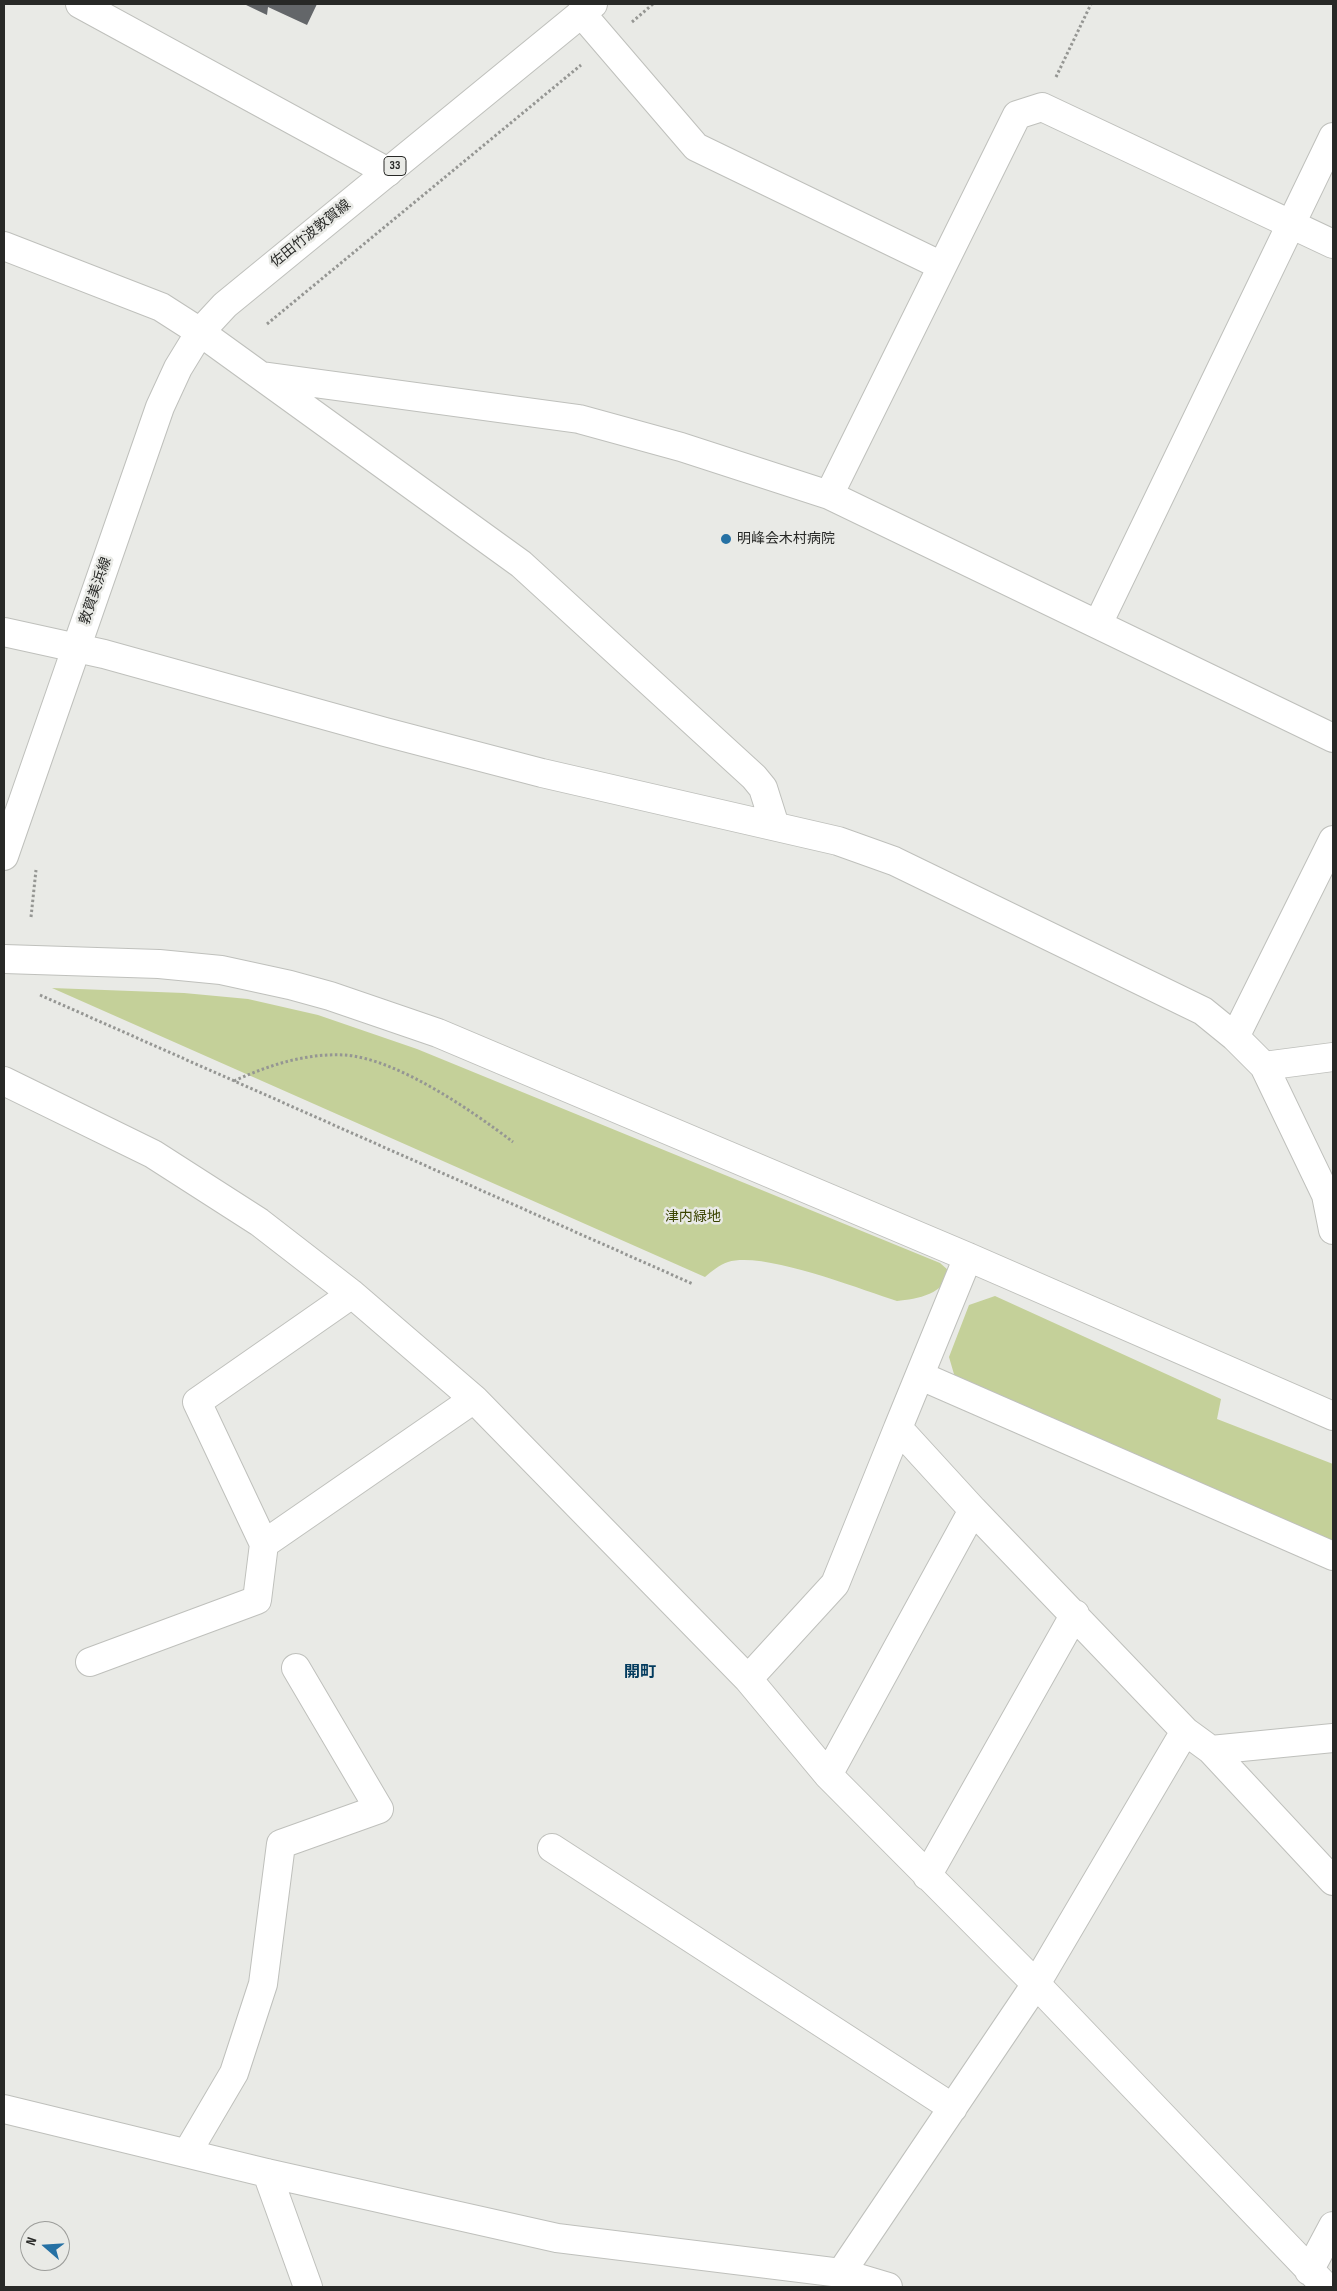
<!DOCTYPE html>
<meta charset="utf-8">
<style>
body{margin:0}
#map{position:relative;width:1337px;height:2291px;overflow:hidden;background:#e9eae6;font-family:"Sofia Sans Condensed",sans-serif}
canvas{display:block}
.frame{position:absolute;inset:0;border:5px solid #282927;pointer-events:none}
.north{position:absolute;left:20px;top:2221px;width:50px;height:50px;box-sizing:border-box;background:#e9eae6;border:1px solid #9c9d9a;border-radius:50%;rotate:289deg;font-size:14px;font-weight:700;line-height:20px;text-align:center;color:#282927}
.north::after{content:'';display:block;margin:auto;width:18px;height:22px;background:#2671a4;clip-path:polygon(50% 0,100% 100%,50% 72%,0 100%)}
</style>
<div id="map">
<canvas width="1337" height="2291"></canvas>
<div class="frame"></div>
<div class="north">N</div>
</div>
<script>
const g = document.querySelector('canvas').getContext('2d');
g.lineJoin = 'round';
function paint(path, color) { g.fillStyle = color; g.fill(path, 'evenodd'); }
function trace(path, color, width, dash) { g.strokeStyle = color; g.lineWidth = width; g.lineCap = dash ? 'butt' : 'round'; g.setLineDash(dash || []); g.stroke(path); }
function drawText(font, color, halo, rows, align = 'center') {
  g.font = font + ' "Sofia Sans Condensed","Noto Sans JP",sans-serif'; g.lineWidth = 5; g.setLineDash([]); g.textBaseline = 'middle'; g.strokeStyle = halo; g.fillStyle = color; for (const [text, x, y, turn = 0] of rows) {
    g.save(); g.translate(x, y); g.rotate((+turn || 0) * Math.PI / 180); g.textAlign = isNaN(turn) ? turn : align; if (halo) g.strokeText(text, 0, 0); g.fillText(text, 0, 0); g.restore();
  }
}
paint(new Path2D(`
 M52,988L184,993L248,999L318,1015L417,1049L940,1263L948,1270C947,1294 917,1299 897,1301C859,1289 764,1251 728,1262C719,1265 712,1271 705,1277Z
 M995,1296L1221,1399L1217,1419L1333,1464V1541L956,1381L949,1357L969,1305Z`), '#c4d099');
paint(new Path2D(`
 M244,4H317L307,25L268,7L267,15Z`), '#636669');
const minor = new Path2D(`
 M80,4L388,172
 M581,13L696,147L942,266
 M200,332L521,564L754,777L763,788L775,826
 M262,376L579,419L681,447L829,495L1333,738
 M829,495L1017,115L1042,107L1333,244
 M1098,624L1333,137
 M4,632L104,654L385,732L542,773L838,841L894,861L1203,1011L1235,1037L1264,1066L1326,1195L1333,1230
 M4,959L159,964L221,970L290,985L330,996L438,1033L968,1257L1333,1416
 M1235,1037L1333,840
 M1264,1066L1333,1057
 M4,1081L153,1154L259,1222L352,1294L474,1399L748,1679L828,1775L1036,1984L1326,2287
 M352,1294L197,1402L264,1544L474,1399
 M921,1376L1333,1556
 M898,1428L968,1257
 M90,1662L257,1600L264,1544
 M748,1679L835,1584L898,1428L973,1510L1185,1731L1211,1750L1333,1881
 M1211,1750L1333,1738
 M828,1775L973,1510
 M552,1848L953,2108
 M927,1876L1075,1614
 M4,2109L267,2173L557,2238L841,2273L888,2287
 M187,2153L234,2073L263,1984L281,1844L379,1809L296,1668
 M267,2173L308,2287
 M1309,2271L1333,2226
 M841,2273L1036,1984L1185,1731`);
const major = new Path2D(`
 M4,246L161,307L200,332
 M4,856L160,407L178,368L200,332L225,305L593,4`);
trace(minor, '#bfc0bc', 30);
trace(major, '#bfc0bc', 30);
trace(new Path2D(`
 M632,22L653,4
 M1056,77L1091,4
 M267,324L581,65
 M31,917L36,870
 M40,995L693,1284
 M234,1081C269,1065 306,1053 345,1055C397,1059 471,1110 513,1142`), '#959693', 3, [2.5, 2.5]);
trace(minor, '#fff', 28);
trace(major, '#fff', 28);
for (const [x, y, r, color] of [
 [726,539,6,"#2671a4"]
]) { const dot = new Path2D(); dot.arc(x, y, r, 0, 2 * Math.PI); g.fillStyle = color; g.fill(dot); trace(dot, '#e9eae6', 2); }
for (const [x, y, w] of [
 [395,166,22]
]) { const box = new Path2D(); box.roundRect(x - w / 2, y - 9.5, w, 19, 4); g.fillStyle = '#e9eae6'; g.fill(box); trace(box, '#282927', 1); }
drawText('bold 12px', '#282927', null, [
 ["33",395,166]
]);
drawText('14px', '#282927', '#e9eae6', [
 ["佐田竹波敦賀線",311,234,-39],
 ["敦賀美浜線",96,591,-71]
]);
drawText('14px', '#282927', '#e9eae6', [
 ["明峰会木村病院",737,539]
], 'left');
drawText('14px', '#3a4300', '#e9eae6', [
 ["津内緑地",693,1217]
]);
drawText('bold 16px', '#033b5e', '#e9eae6', [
 ["開町",640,1673]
]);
</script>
